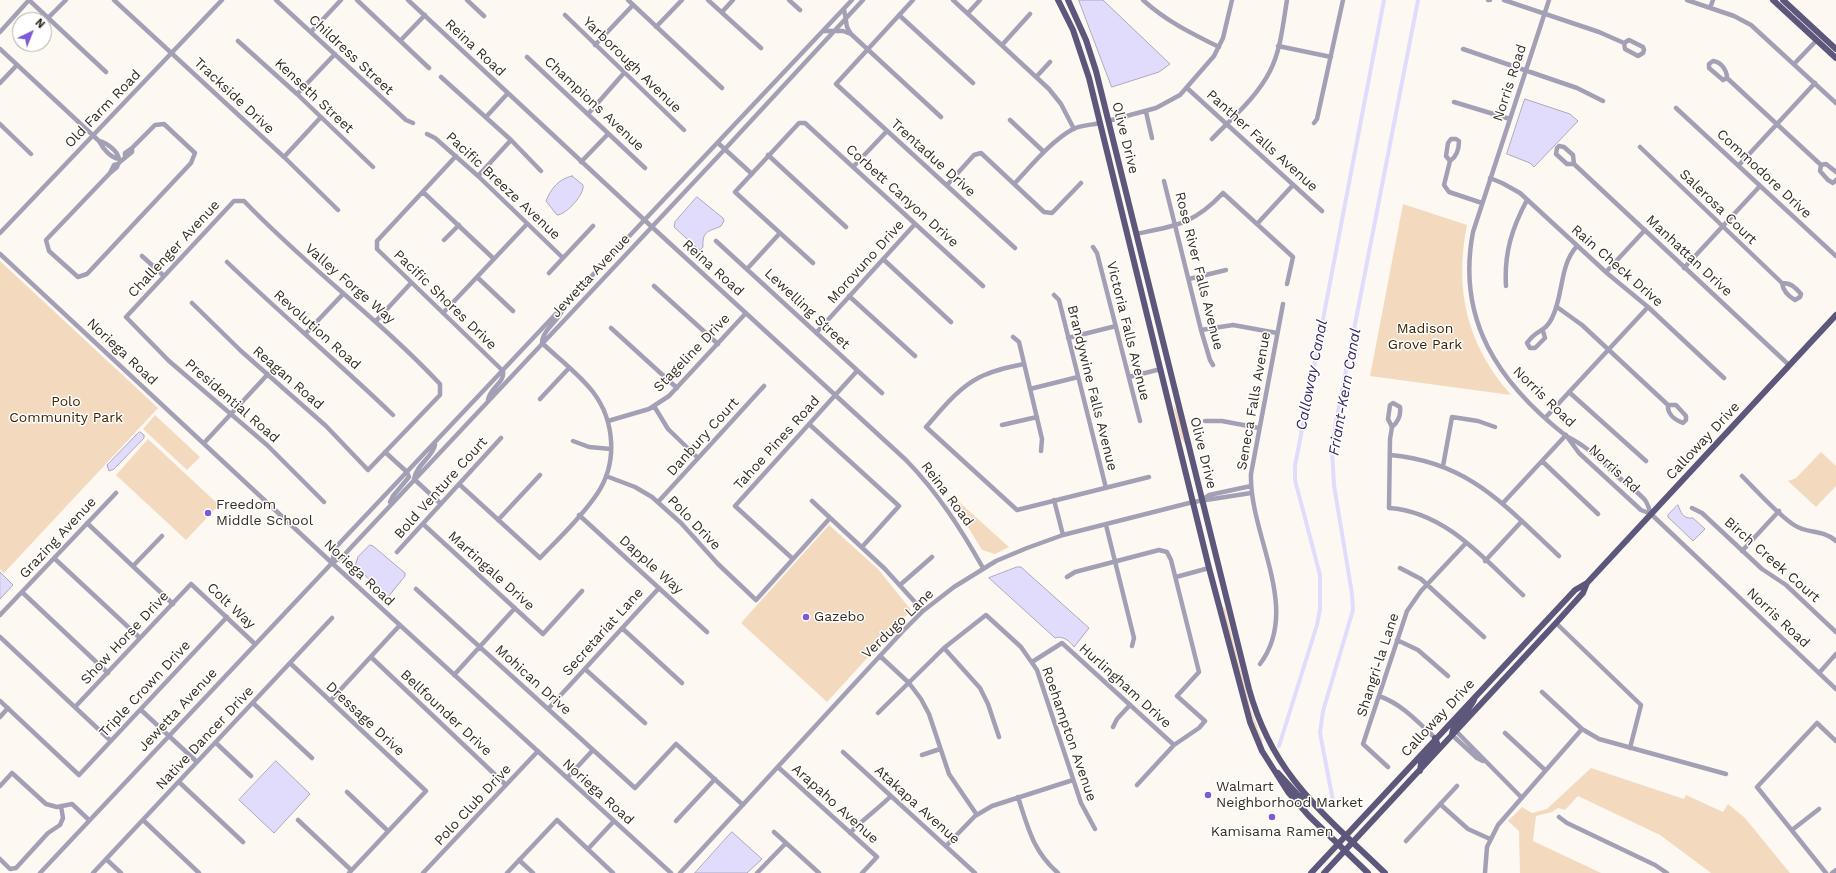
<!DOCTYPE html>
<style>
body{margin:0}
#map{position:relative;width:1836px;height:873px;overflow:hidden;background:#fdf8f2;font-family:"Work Sans",sans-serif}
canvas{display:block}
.north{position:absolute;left:12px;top:12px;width:40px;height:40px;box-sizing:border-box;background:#fff;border:1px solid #afaba7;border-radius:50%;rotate:43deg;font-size:11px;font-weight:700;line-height:16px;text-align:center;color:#372d22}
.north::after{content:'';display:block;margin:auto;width:14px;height:18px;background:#7b5ad4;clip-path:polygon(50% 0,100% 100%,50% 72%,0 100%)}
</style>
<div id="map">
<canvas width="1836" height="873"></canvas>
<div class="north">N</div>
</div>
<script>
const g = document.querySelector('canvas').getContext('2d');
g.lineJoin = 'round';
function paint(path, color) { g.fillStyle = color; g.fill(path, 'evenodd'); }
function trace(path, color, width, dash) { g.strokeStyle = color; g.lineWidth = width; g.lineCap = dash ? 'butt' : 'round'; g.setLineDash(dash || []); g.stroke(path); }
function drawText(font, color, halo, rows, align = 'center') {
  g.font = font + ' "Work Sans",sans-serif'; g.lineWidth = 3; g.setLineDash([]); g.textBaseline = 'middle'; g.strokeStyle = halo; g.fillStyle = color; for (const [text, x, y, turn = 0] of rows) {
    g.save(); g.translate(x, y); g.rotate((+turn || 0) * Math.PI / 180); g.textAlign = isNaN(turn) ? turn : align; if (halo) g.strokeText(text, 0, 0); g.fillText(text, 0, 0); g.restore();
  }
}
paint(new Path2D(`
 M1403,204L1467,225C1454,290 1467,345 1511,395L1370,376Z
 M0,261L158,408L4,573L0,569Z
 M1173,404L1177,411L1187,447L1181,438Z
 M155,415L200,457L187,470L143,429Z
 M148,439L219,505L186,540L116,475Z
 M1821,452L1836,466V486L1816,507L1788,481L1796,478Z
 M949,496L956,502L958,501L1009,547L995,554L982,550Z
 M829,525L878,569L911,610L827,702L741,623Z
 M1222,605L1225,609L1251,710L1263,742L1262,743L1250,713Z
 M1591,768L1684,799L1686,795L1723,812L1728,804L1745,818L1790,873H1711L1660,835L1578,796L1565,810L1558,808L1552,812L1536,816L1533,841L1601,873H1520L1519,831L1508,821L1522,807L1532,813L1547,809Z`), '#f3dabf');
const water = new Path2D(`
 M1079,0H1103L1170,64L1159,72L1112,87Z
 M1525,99L1570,114L1578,121L1534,167L1530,163L1507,154Z
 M572,176L583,185C585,194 566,215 557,215L546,201C551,189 558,179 572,176Z
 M697,197L723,218L724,221L721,226C710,232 702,229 703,247L700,250L698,249L674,227L675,222Z
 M140,432L144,435V438L114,469L109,471L107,465L137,434Z
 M1678,505C1681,512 1682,519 1693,518L1705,529L1693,541L1668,517V515Z
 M370,545L373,546L405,573V576L388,597L355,566L358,557Z
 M1017,567H1021L1089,628L1074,647C1070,641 1062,635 1055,638L989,578Z
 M0,572L13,585L0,599Z
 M276,761L310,794L274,833L239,800Z
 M732,832L762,859L747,873H695Z`);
paint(water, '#e1dcfb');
trace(water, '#aea8ba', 1);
trace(new Path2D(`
 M1279,746L1317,625L1320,609V575L1295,480V466L1384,0
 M1334,806L1320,733L1323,711L1353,610L1352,594L1334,485L1332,451L1336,422L1418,0`), '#e1dcfb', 4);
trace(new Path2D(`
 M29,0L106,72
 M114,0L284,157L338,210
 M276,0L406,120L413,123
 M357,0L429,68
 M408,0L652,227L906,460C938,493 961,529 983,568
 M467,0L484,16
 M628,0L722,88
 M708,0L761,48
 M789,0L800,10
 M913,0L836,84L1015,248
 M953,0L1049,89L1061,104L1074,129
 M1143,0C1166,21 1191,33 1219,47
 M1488,0H1490
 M1504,0L1599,32L1624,43
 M1549,0L1473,232C1456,320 1499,383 1565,435C1571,439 1578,442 1583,446C1595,454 1606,466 1617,476C1626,484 1637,491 1645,500C1648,504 1649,509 1651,514L1836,689
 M1687,0L1734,16L1751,25L1836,103
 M1710,8L1713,0
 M844,9L847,27L851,34L941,117
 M722,12L733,0
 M968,13L980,0
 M565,15L684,130
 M899,15L973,83
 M48,18L66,0
 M656,27L682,0
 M824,31H843L851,34
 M0,32L29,0
 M311,32L341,0
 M1629,40L1643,47L1644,50L1643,53L1638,56L1625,49L1624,43Z
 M238,41L297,94L373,167
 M400,41L425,15
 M595,45L633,5
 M1002,45L1030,14
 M1278,46L1331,57
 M0,49L99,141C103,149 111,158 119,159C118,151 107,143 99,141
 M1463,49L1577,88L1603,101
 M527,57L645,168
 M1794,64L1816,41
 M1037,76L1050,62
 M441,77L511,140L541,171
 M1727,78L1723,80L1709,68V64L1713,61C1721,62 1727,70 1727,78L1821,165
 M0,83L17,65
 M1187,88L1322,211
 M297,94L335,54
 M1454,102L1510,119
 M1676,108L1836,256
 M1146,112L1152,138
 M588,114L624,73
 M486,117L508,93
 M1010,120L1044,152
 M1108,121L1156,108L1180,95L1214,56L1223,38L1232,0
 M1314,123L1317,119L1343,0
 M0,124L31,154
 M427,134L435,138L478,176L562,257
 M1212,139C1232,118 1257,97 1270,71C1281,50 1283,23 1287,0
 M718,143L752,174
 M1640,147L1782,283C1783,291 1788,296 1795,300L1800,297L1801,294C1795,287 1791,283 1782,283
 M768,155L846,227
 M456,156L377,241V249L503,371C505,383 490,387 488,400
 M284,157L321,117
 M121,161L132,152V148L125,153V156
 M1450,161L1446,156L1448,143L1451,139H1456L1459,141C1459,149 1456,157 1450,161L1444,185L1449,192L1482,203
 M581,162L608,134
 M118,164L114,165L110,173L117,167L118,164L121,161L119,159
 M1574,164H1567L1556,154L1557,148L1559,146L1564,147L1573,155L1574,164L1789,365
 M1739,165L1815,83
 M1821,165L1820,171L1828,180L1833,183L1836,180
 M1821,165L1826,164L1836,172
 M853,167L887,131
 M110,173L46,240L49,251L78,277L87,274L191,163L195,153L164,124L155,125L132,148
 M478,176L511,140
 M1490,178L1502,183L1520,193L1608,274L1648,307L1724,378
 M1164,181L1201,330L1210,360L1213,365
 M1014,184C1032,165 1050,142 1073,129C1081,125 1092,125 1100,123
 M947,185L974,155L981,153L1044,212L1052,213L1081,183
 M423,192L494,259
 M1257,224L1293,185
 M0,233L222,0
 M1136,234C1176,226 1194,224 1223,193L1293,257L1287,284
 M444,240L459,225
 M716,241L882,393
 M1093,247L1097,253L1140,421
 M0,254L332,563L671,873
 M142,256L164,276
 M883,259L951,322
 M227,262C281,314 339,363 393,415
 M813,263L735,192L799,123H805L983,286
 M1684,268L1760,186
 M747,269L780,233
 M1606,272L1645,230
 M549,273L593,226
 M477,277L513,311
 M1189,279L1226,270
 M654,286L718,344
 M1506,286C1504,253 1512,228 1527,200
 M1054,295L1059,300L1106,488
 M849,296L915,356
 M192,303L241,351L326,426L368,470L440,395V384C379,319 306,266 244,201H234L126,317L169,361L267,445L324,502
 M1557,307L1582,325L1668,405C1667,414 1675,420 1683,423L1686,420V416L1676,405H1668
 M443,313L527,224
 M376,321L411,283
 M611,328L677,388
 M1201,330L1233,325L1277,333
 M1543,331L1545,338L1535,348H1530L1527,343C1536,329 1545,333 1552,318C1564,294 1559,266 1577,246
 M306,333L343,294
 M816,333L915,224
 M1013,337L1019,342L1042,439L1041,451
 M1068,338L1116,326
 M1024,364C1009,367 994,370 980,377C958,388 942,409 926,427L1017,510L1149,477
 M1129,377L1161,369
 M1030,389L1078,377
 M1569,392L1646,461
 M540,399L569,368
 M654,406L668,429L698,458
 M1546,417L1648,307
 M608,421L649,409L669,396L746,313
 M1205,421H1222L1259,428
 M809,424L899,506L862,547
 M1002,425L1037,417
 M1392,427C1398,422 1401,415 1400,407L1393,403L1390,405L1388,419L1392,427L1390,439L1389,508C1446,512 1484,559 1523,595
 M1568,438L1579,453L1641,510L1651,514
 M573,441L589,447L611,449
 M204,443L268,374
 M435,445C432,458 416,465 414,479L441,504
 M385,452L407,472L409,477L393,496L390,502
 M1390,455C1469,462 1504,505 1559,556
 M1542,461L1598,514
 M1443,466L1452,417L1478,421L1495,427
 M606,476L635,487L652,497L681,523L718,564L756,600L830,518
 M1742,476C1757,491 1776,513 1794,525C1807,534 1823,529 1836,541
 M459,484L540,558C559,538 581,518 597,494C618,463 615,421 593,392C579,374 559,359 542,343C542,331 557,322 562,311
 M1054,500L1063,535
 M1202,500L1209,495L1251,486
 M812,501L885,569L923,611
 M658,502L764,386
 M1503,503L1566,435
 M1692,508L1702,513L1762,569L1786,585L1836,632
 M579,515L707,632
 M498,520L540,475
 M87,523L173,604
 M423,524L543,634L582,591
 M1106,525L1134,638L1132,646
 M1742,551L1779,511
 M397,552L501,438
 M54,558L140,638
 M793,559L735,506L857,371
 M1485,561L1522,521
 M332,563L335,548L852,0
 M133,566L162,536
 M1400,568L1421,579L1484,637
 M1067,577L1075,572L1159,550L1167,552L1171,560L1199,672L1177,696L1205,721L1199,728L1174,745L1137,785
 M1176,577L1209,568
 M900,585L932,557
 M416,589L635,788L676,744L743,805
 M22,592L108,673
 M0,615L116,493
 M1556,623L1641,705L1630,748
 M622,628L682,683
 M0,637L111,741
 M1397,640L1418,650L1448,676
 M944,648L980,688L988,704L999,737
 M880,656L909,683L921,699L929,714L949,774L977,815
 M371,657L506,785
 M1032,662L1062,643L1174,745
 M290,663L426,791L349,873
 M1260,664C1302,608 1249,535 1251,474L1283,304
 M585,669L645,723
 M1819,673L1836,654
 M454,675L515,608
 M1542,692L1582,729L1599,739L1726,774
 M1379,696C1402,704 1418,722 1435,738
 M0,701L79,775L227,617
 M330,701L400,625
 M253,703L312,758
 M75,707L191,584L255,644
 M548,709L659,588
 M141,710L197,762
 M878,713L944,648L986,615L1021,647L1037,670L1081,803L1095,829
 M0,717L8,708
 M1113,727L1117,719L1130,705
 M1456,731L1522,798
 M1505,733L1545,770
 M1452,735L1477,758L1483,761
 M216,743L251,776
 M843,752L975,873
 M922,755L940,749
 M778,767L877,857L862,873
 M1388,767L1363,744L1407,611L1421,591L1466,543
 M567,778L593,750
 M179,782L243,842
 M0,786L12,773L46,804L57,807L72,804L89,820
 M347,792L388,831
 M1018,797C1028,828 1033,851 1058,873
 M1440,804L1468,829L1490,839
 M1559,817L1567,823L1655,865L1667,873
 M143,820L199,873
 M298,820L351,870
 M676,821L715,779
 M1792,830L1819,809
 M774,832L819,873
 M850,833C863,819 878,809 891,796
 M1406,841L1457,786
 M946,846L975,816L992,806L1073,780
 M588,849L614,821
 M0,859L10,869L16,868L48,833L60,825L63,818L61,806
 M106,859L121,873
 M519,860L533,873
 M40,873L332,563L343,556L725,149L863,0
 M93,873L332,618
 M423,873L538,751
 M507,873L557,820L613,873
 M680,873L902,632L923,611L954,587L996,561L1027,548L1063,535L1193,502L1251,493
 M757,873L786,843
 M1485,873L1487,847L1498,825L1582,729
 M1826,873L1757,787L1817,723L1836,741
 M1832,873L1836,870`), '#a3a0b5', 4.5);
trace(new Path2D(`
 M1058,0L1073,30L1089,78L1209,568L1250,722L1262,751L1288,792L1309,816L1368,873
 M1068,0L1086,40L1096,71L1249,689C1273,776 1323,813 1385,873
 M1773,0L1836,58
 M1783,0L1836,49
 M1452,735C1453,719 1471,712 1475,697
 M1420,771L1421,763L1437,743L1435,738
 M1278,773L1298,795L1307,800
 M1311,873L1575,590L1587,583L1836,315
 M1324,873L1556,623L1583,593L1587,583`), '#5d577c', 6);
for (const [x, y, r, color] of [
 [208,513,4,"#7b5ad4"],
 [806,617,4,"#7b5ad4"],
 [1208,795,4,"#7b5ad4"],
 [1272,817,4,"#7b5ad4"]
]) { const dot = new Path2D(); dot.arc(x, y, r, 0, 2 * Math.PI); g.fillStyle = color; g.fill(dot); trace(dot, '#fff', 1.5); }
drawText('14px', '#372d22', '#fff', [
 ["Reina Road",475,48,43],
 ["Childress Street",351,55,43],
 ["Yarborough Avenue",632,65,44],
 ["Norris Road",1510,83,-72],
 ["Trackside Drive",234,96,43],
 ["Kenseth Street",314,96,43],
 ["Champions Avenue",594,104,43],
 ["Old Farm Road",103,109,-46],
 ["Olive Drive",1125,138,76],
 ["Panther Falls Avenue",1262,141,42],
 ["Trentadue Drive",933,158,42],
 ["Commodore Drive",1764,174,43],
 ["Pacific Breeze Avenue",503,186,43],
 ["Corbett Canyon Drive",902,196,42],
 ["Salerosa Court",1718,207,44],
 ["Challenger Avenue",174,249,-47],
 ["Manhattan Drive",1689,256,43],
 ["Morovuno Drive",866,262,-48],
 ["Rain Check Drive",1617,266,41],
 ["Reina Road",713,268,42],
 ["Rose River Falls Avenue",1199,271,76],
 ["Jewetta Avenue",591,276,-47],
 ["Valley Forge Way",350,284,41],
 ["Pacific Shores Drive",445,300,44],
 ["Lewelling Street",807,309,43],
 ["Revolution Road",317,330,42],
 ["Victoria Falls Avenue",1128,331,76],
 ["Noriega Road",122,352,43],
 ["Stageline Drive",692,353,-46],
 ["Reagan Road",288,378,41],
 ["Brandywine Falls Avenue",1092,388,76],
 ["Norris Road",1544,397,44],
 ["Presidential Road",232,401,41],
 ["Seneca Falls Avenue",1254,401,-80],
 ["Danbury Court",703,437,-48],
 ["Calloway Drive",1703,441,-47],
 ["Tahoe Pines Road",777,443,-48],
 ["Olive Drive",1203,453,76],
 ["Norris Rd",1614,469,43],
 ["Bold Venture Court",441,488,-48],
 ["Reina Road",947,494,53],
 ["Polo Drive",694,523,46],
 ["Grazing Avenue",58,538,-47],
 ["Birch Creek Court",1772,560,41],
 ["Dapple Way",651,565,42],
 ["Martingale Drive",491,571,42],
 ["Noriega Road",359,573,43],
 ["Colt Way",231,606,43],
 ["Norris Road",1778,618,43],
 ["Verdugo Lane",898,624,-44],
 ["Secretariat Lane",603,632,-48],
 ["Show Horse Drive",125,638,-47],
 ["Shangri-la Lane",1378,665,-72],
 ["Mohican Drive",533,680,42],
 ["Hurlingham Drive",1125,686,42],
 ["Triple Crown Drive",145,689,-47],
 ["Jewetta Avenue",178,710,-47],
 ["Bellfounder Drive",446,713,43],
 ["Calloway Drive",1438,718,-47],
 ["Dressage Drive",365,719,43],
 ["Roehampton Avenue",1069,734,71],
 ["Native Dancer Drive",205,738,-47],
 ["Noriega Road",598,792,42],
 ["Arapaho Avenue",835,804,42],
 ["Polo Club Drive",473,805,-47],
 ["Atakapa Avenue",917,805,42]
]);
drawText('14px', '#3d2402', '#fff', [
 ["Madison",1425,329],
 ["Grove Park",1425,345],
 ["Polo",66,402],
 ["Community Park",66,418]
]);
drawText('14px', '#372d22', '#fff', [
 ["Freedom",216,505],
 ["Middle School",216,521],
 ["Gazebo",814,617],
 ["Walmart",1216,787],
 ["Neighborhood Market",1216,803],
 ["Kamisama Ramen",1272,832,"center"]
], 'left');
drawText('italic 15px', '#372762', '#fff', [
 ["Calloway Canal",1312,375,-79],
 ["Friant-Kern Canal",1345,392,-80]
]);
</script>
